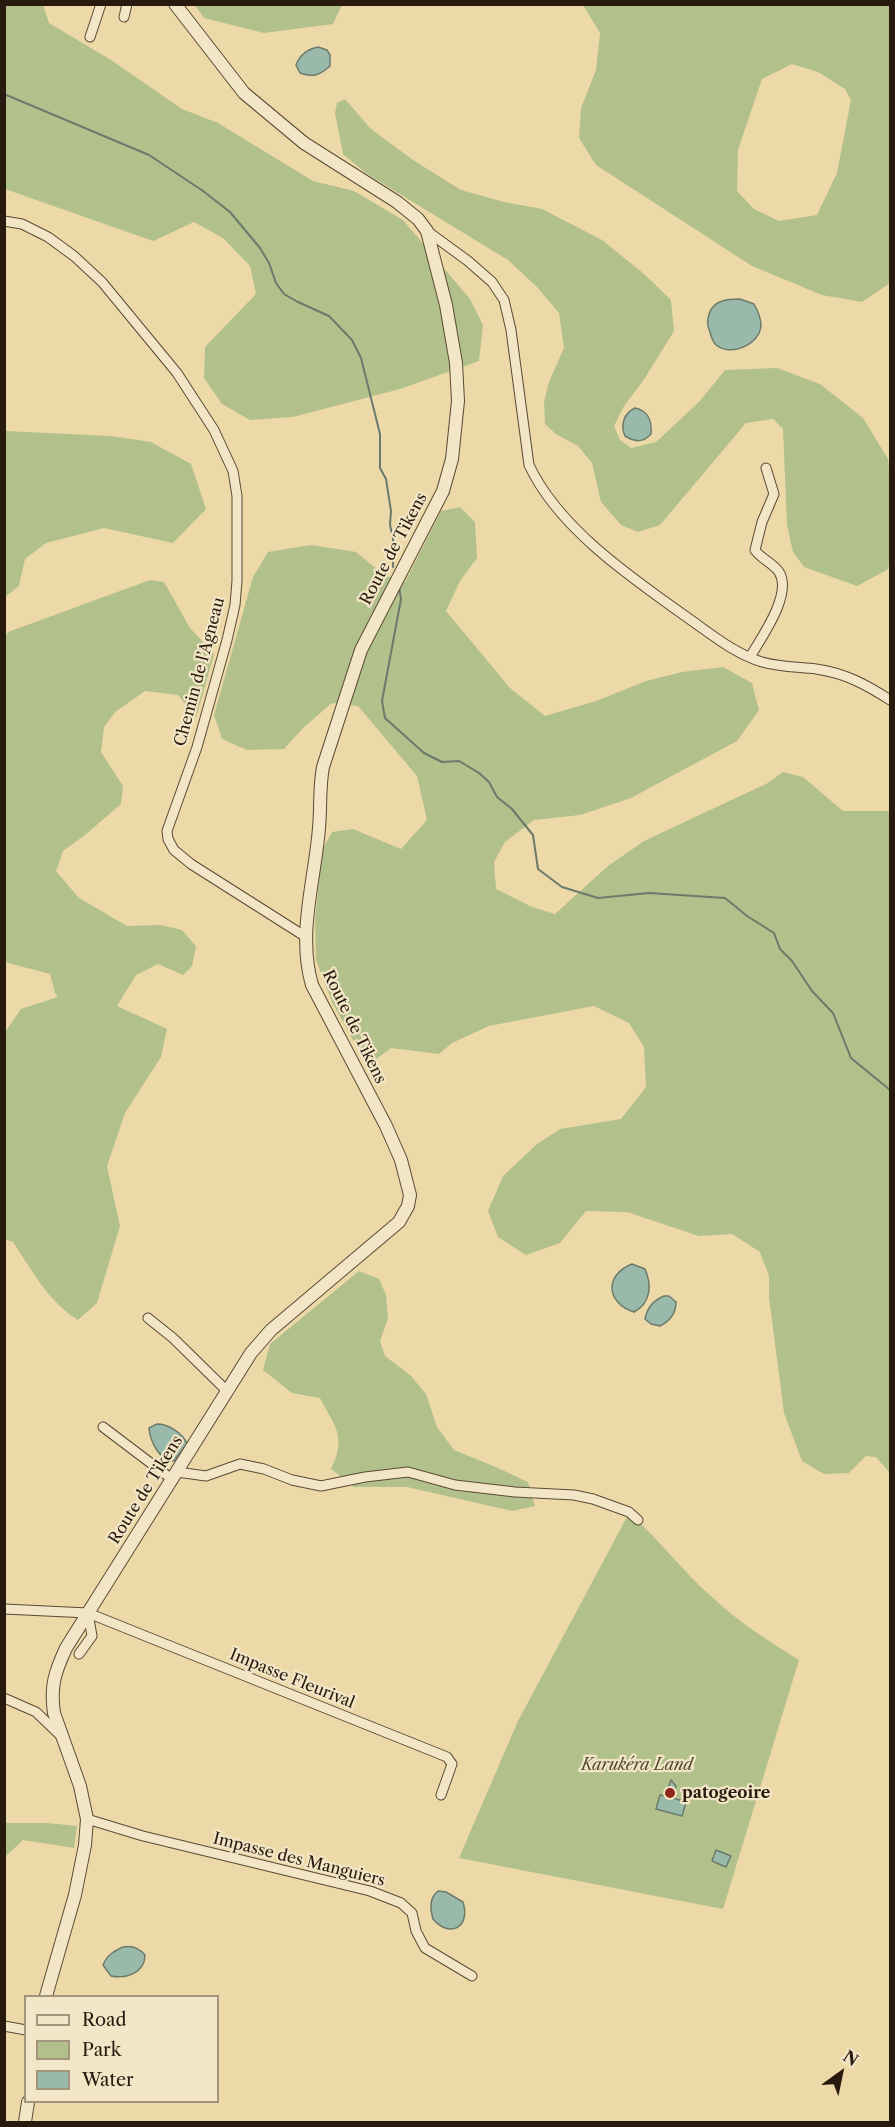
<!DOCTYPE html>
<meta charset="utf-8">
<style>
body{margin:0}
#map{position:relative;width:895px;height:2127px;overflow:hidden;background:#ecd9a7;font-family:"Libre Caslon Text",serif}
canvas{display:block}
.frame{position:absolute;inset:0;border:6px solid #291a10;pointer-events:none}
.legend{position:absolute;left:24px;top:1995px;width:195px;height:108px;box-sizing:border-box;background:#f3e6c6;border:2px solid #a2947d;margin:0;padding:8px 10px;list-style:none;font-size:18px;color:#291a10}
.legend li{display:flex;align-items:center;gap:12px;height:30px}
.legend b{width:30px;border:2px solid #a2947d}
.north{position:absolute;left:811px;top:2043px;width:60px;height:60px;-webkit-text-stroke:4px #f3e6c6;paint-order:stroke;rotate:33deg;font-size:16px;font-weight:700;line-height:24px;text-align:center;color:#291a10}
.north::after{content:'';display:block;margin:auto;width:21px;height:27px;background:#291a10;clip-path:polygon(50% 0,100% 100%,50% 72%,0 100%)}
</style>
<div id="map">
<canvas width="895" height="2127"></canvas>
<div class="frame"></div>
<ul class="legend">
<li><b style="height:8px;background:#f3e6c6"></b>Road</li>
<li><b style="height:16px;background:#b2c08b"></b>Park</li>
<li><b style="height:16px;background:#99baaa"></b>Water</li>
</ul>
<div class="north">N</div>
</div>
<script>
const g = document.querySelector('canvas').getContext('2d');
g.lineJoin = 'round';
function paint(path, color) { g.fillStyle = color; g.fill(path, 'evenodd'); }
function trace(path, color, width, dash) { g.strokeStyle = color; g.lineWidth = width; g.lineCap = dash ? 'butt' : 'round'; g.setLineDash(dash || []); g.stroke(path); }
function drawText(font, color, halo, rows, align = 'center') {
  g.font = font + ' "Libre Caslon Text",serif'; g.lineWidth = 4.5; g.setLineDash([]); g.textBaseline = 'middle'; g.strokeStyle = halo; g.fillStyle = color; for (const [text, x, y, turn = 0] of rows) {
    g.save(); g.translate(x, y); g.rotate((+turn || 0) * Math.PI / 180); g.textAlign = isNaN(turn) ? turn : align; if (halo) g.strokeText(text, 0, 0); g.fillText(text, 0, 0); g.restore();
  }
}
paint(new Path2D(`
 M5,5H43L49,23L111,60L182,109L218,123L313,181L354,191L403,220L470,299L483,325L479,361L400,389L293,417L250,420L222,404L204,378L205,347L256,294L250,266L223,238L194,222L153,241L5,189Z
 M195,5H342L333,24L264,33L204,18Z
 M583,5H890V283L862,302L822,295L752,266L596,165L579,138L581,108L596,70L600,33ZM792,64L818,72L845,89L851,100L837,173L817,215L779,221L754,209L737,191L738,150L762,79Z
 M345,99L371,129L413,160L461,190L504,202L542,209L602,240L643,273L671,300L674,331L645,378L624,406L614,426L620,440L631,448L656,442L699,402L725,370L777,368L820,384L863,418L888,459L890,474V564L887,570L857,586L804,567L793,552L787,525L783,429L773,419L746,423L660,525L638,532L621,525L601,502L592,463L578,446L556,434L545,424L544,402L549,382L564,348L559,313L537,287L508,260L367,174L343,154L335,113L337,103Z
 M5,431L111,436L151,442L191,464L206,509L173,543L104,528L46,543L25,559L19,586L5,597Z
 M460,507L475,522L477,558L460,581L446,611L510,688L545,716L596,701L646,681L682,672L723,667L752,683L759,710L737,741L631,798L580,815L534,820L505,842L494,862L496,889L532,907L555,914L608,866L644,841L768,783L783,772L803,777L843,811H890V1473L876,1457L866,1456L849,1473L824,1474L802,1461L784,1413L769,1297V1276L760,1252L732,1234L699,1236L627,1212L586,1211L560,1243L526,1255L498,1237L488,1211L503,1176L536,1145L560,1129L621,1119L646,1087L644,1047L629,1023L594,1006L489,1026L452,1043L439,1054L391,1048L372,1062L364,1060L332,1002L316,960L315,920L322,850L332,832L353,829L401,849L427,820L417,776L358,706L332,703L303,728L284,749L247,750L222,739L214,715L253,577L268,552L311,545L356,552L384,575L405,582L441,511Z
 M150,580L164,582L190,628L214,654L196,718L178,695L145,691L115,712L104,727L101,752L123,786L121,804L85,835L63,851L56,871L79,898L127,926L161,925L182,930L196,946L192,966L183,975L158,964L136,975L117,1006L167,1029L161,1057L125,1113L107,1166L120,1226L97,1303L78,1320C47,1300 33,1272 13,1242L5,1239V1032L21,1009L58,997L55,993L50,974L8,963L5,960V638L8,632Z
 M359,1271L379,1279L386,1295L388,1319L380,1341L385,1356L410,1375L426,1394L437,1427L454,1450L498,1468L528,1482L535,1506L512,1511L407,1487H354L331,1469C347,1436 335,1427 320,1398L292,1393L263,1370L270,1344Z
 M629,1513C659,1539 683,1572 713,1598C739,1622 768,1641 799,1660L723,1909L459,1858L518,1721Z
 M5,1823H47L77,1826L74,1848L23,1840L5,1857Z`), '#b2c08b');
const water = new Path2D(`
 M318,47L327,50L330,55V66C320,75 313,78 300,73L296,65C300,55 307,49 318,47Z
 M740,299L754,304C758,311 761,319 761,326C759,345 731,357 716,345C713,342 711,336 710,332C707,326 707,321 709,314C714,300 727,299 740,299Z
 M635,408C649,411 652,421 651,434C643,443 635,442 625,436C620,425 624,413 635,408Z
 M632,1264L645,1269C652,1285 651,1303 634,1312C606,1303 604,1275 632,1264Z
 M664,1296H669L676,1302C676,1313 670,1321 660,1326L651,1324L645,1319C647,1308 654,1300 664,1296Z
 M157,1424C168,1424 183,1433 187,1444L174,1461C160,1462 150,1441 149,1428Z
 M671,1780L676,1786L673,1798L686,1802L682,1816L656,1809L660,1795L665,1796Z
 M716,1850L731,1856L726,1867L712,1861Z
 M438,1891L446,1892L463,1902C471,1927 450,1939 433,1919C430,1909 429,1898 438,1891Z
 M123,1947C132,1945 139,1948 145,1955C145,1973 126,1979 111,1976L103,1965C107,1955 114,1951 123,1947Z`);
paint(water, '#99baaa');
trace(water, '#6c7a6c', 1.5);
trace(new Path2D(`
 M4,94L149,155L203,191L230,212L260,248L269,263L276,283L284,294L298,302L329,316L352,340L361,358L380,434V468L386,479L391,511L390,525L393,538V567
 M399,587L401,599L382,701L385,718L424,753L442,762L459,761L479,773L489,782L497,797L512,809L533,835L538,869L562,887L598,898L649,893L725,898L747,916L774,933L780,949L792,961L812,991L833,1013L851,1058L890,1090`), '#6c7a6c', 2);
const minor = new Path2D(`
 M124,17L127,4
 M90,37L101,4
 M4,221L22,224L48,237L74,256L102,282L177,373L214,430L233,471L237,496V581L235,605L227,640L197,747L167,831L168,839L174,850L191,864L306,937
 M427,231L468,261L492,282L504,300L511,330L529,465C559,529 632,578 688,618C711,634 735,654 762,662C779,667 798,667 816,669C845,673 867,685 890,700
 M750,657C761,638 793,594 779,572C773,563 761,559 755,550L762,522L774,494L766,468
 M148,1318L173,1338L227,1391
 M103,1427L173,1480
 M177,1472L206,1476L240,1464L264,1469L292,1480L321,1486L365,1477L408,1472L455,1485L515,1492L574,1495L593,1499L629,1512L638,1520
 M4,1609L88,1613L447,1757L452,1764L441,1795
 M79,1654L92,1636L88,1613
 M4,1698L36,1712L61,1736
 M87,1819L143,1836L370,1891L401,1903L412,1913L416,1931L425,1948L472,1976
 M4,2026L26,2030`);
const tertiary = new Path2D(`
 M46,1996L75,1895L85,1845L87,1819L80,1786L54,1713C50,1686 55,1672 66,1648L251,1353L271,1330L399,1222L408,1206L410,1195L401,1160L386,1126L312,985C297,933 315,880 319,828C321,807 319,788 323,767L361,650L443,491L452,459L458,401L456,363L446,305L427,231L418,219L397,202L304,143L244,93L175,4
 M25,2122L28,2102`);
trace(minor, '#5a4a36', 11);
trace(tertiary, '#5a4a36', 14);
trace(minor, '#f3e6c6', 9);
trace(tertiary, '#f3e6c6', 12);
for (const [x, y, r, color] of [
 [670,1793,6,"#8f2418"]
]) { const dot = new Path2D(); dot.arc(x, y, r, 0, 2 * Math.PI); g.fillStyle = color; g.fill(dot); trace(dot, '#f3e6c6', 2); }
drawText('16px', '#291a10', '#f3e6c6', [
 ["Route de Tikens",394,549,-62],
 ["Chemin de l’Agneau",200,672,-75],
 ["Route de Tikens",354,1027,64],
 ["Route de Tikens",146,1490,-58],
 ["Impasse Fleurival",292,1679,22],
 ["Impasse des Manguiers",299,1860,14]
]);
drawText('italic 16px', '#524c35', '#f3e6c6', [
 ["Karukéra Land",637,1765]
]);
drawText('bold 16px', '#291a10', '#f3e6c6', [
 ["patogeoire",682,1793]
], 'left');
</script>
